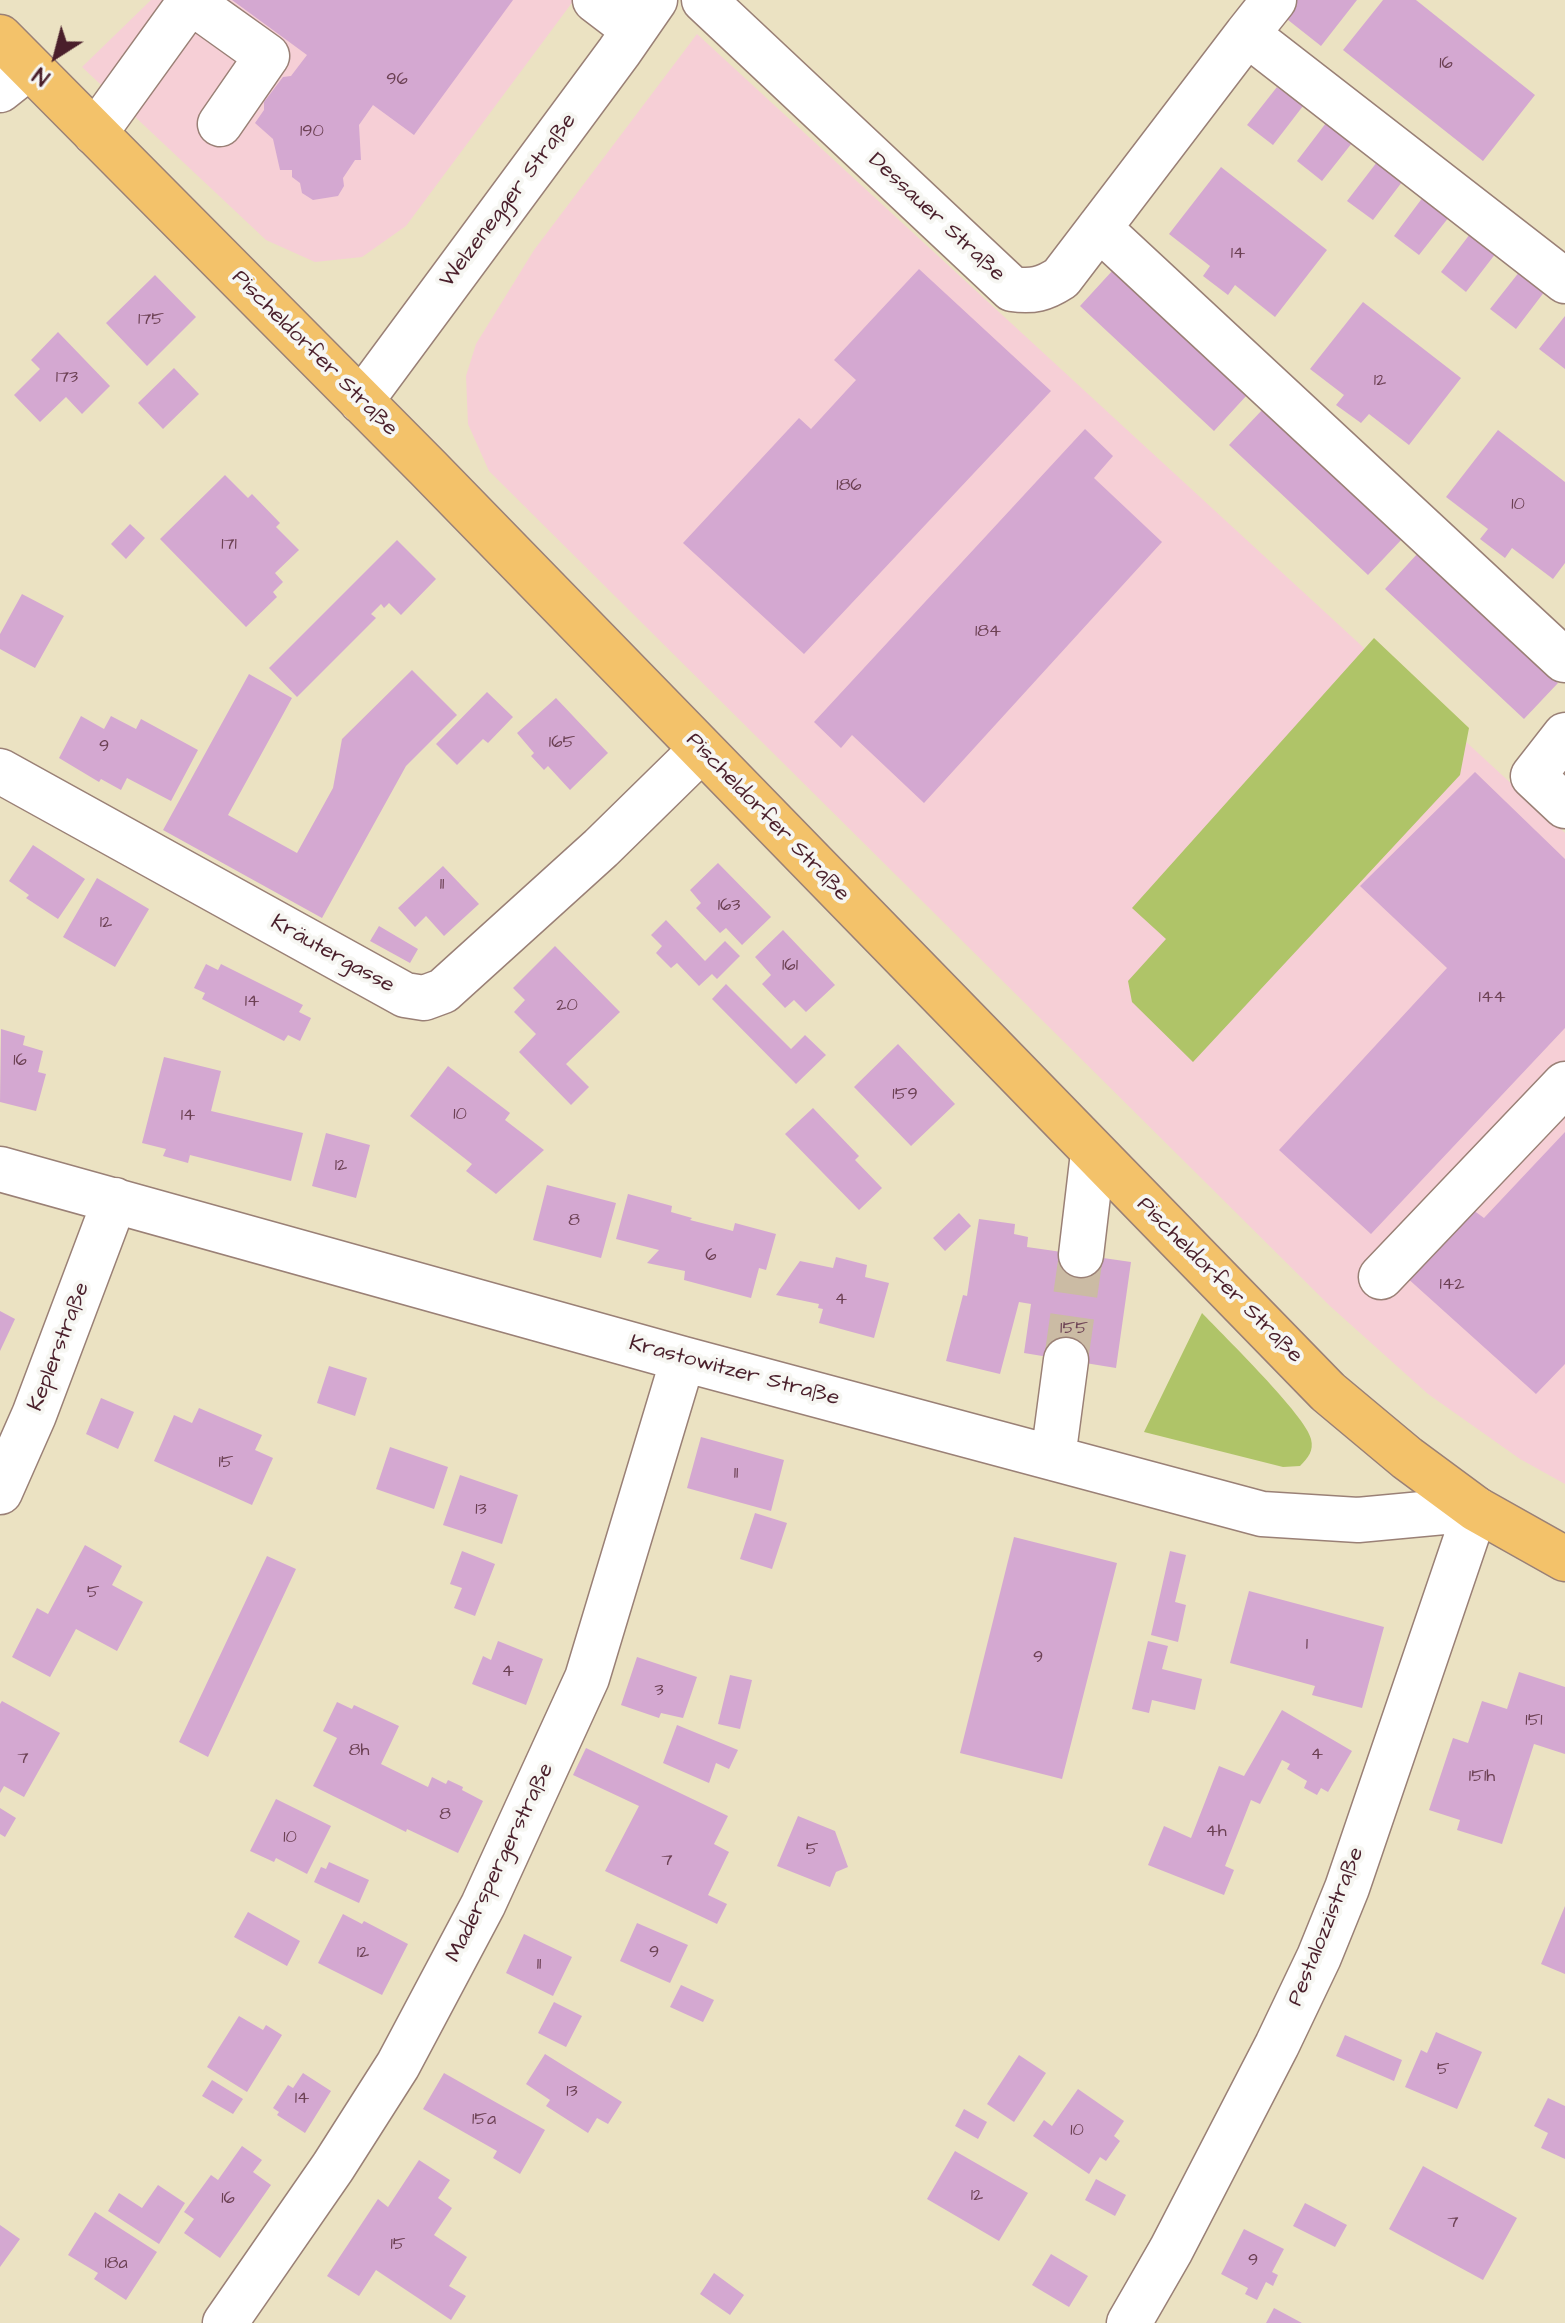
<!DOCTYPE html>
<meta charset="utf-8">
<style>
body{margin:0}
#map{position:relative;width:1565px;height:2323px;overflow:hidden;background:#ebe2c2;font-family:"Architects Daughter",sans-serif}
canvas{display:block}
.north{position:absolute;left:16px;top:16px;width:80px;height:80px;-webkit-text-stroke:6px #f6f6f2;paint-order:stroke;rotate:216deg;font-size:22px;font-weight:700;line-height:32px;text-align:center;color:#4a1f2b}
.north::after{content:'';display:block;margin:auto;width:28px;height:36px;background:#4a1f2b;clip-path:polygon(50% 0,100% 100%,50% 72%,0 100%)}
</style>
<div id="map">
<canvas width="1565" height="2323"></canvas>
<div class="north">N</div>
</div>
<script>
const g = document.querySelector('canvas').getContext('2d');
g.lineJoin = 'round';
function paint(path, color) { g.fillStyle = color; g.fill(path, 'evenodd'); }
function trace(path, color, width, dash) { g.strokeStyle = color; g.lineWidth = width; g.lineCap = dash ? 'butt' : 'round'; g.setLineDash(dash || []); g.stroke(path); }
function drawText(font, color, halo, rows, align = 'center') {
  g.font = font + ' "Architects Daughter",sans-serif'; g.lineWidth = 8; g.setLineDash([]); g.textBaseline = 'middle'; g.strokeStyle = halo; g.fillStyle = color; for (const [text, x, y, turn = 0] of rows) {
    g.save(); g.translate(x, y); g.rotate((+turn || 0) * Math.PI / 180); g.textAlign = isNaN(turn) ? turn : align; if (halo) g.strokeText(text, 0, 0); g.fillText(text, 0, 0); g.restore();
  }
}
paint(new Path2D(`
 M151,0H574L406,226L362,257L315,262L266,240L82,67Z
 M697,34L1565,833V1484L1520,1459L1428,1394L1330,1306L489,471L468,424L466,376L476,344L534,250Z`), '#f6cfd6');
paint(new Path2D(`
 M1374,638L1469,728L1460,775L1193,1062L1132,1002L1128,981L1166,939L1132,908Z
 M1202,1313C1223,1335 1307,1417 1311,1439C1314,1451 1308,1458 1300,1466L1283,1467L1144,1432Z`), '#afc468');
paint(new Path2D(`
 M232,0H513L414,135L373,105L359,125L361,160H355L343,178L344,186L338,196L313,200L302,193L300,183L292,177V170H280L273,139L255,123L264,110V102L283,77L291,76L307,55Z
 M1296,0H1357L1321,46L1283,16Z
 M1383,0H1416L1535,95L1483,161L1343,50Z
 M1277,87L1303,106L1273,145L1247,125Z
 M1326,123L1352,143L1322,181L1297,161Z
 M1377,162L1402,182L1373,220L1347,201Z
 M1221,167L1327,250L1275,317L1235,285L1228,295L1203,276L1210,266L1169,234Z
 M1423,197L1449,217L1419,255L1394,236Z
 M1470,234L1496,253L1466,292L1441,272Z
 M919,269L1051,391L804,654L683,543L799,418L811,429L856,380L834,360Z
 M1113,270L1247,395L1214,431L1080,306Z
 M1520,271L1545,291L1516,329L1490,309Z
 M155,275L196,317L147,366L106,323Z
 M1363,302L1461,378L1409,445L1369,414L1361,423L1336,405L1344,395L1310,369Z
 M1565,316V369L1539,349Z
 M58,332L110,386L82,414L66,397L40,422L14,395L40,369L31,360Z
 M174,368L199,394L163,429L138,403Z
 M1263,409L1402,539L1368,575L1229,445Z
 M1085,429L1113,456L1094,478L1162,542L924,803L852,735L841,748L814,722Z
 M1498,430L1565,482V563L1553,579L1512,548L1505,558L1480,539L1488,529L1446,497Z
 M225,475L248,498L252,494L280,523L276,527L299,550L275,573L283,582L273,592L277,597L246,627L160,539Z
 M130,524L145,538L126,559L111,544Z
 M397,540L436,579L401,615L389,603L384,608L381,604L371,614L376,618L297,697L269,668Z
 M1418,553L1558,683L1524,719L1385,589Z
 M22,594L64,616L35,668L0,649V634Z
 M412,670L457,715L406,766L322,918L163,830L249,674L292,698L228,815L297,853L333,788L342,739Z
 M487,692L513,717L488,743L483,739L457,765L436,744Z
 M556,698L608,753L570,790L548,766L544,770L531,756L534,753L517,733Z
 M81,716L104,729L111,716L136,729L141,719L198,750L171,801L127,778L121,790L101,779L99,782L59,758Z
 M1475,772L1565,859V1028L1371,1234L1279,1150L1447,968L1360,886Z
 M33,845L85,879L58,919L26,898L29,895L9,881Z
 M718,863L771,917L742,945L726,928L720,933L696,908L701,903L690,890Z
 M443,866L479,904L444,936L426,916L415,927L398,908Z
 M97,878L149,909L115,967L63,937Z
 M666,920L705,961L725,941L740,956L717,979L712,974L699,986L677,963L671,968L656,953L662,946L651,935Z
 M379,926L418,949L410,963L370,941Z
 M783,930L835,985L806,1012L794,1000L785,1008L762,984L771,975L755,957Z
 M555,946L620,1012L566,1064L589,1087L571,1105L519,1052L536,1034L514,1012L525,1000L513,988Z
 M206,964L218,970L221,964L303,1005L299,1012L311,1018L300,1041L288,1035L284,1041L202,999L205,993L194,988Z
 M726,984L791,1049L805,1035L826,1055L796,1084L712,999Z
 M1,1029L25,1036L23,1045L43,1051L38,1072L46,1074L36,1111L0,1102Z
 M898,1044L955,1104L911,1146L854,1087Z
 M164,1057L221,1071L211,1111L303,1133L291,1181L190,1155L188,1163L163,1156L166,1149L142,1143Z
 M448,1066L510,1113L505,1120L544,1150L496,1194L466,1171L472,1164L410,1116Z
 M813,1108L859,1156L855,1160L882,1188L859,1210L785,1134Z
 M1565,1132V1364L1536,1394L1405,1276L1469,1207L1484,1218Z
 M326,1133L370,1145L356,1198L312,1186Z
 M547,1185L616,1203L601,1258L533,1240Z
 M628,1194L672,1206L671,1212L692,1218L690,1220L733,1231L735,1223L776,1234L766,1270L759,1268L751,1298L684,1280L685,1271L647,1263L659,1250L616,1239Z
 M959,1213L971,1226L945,1251L933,1238Z
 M979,1219L1015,1224L1014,1234L1028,1237L1027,1247L1131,1262L1116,1368L1024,1353L1031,1304L1019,1302L1000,1374L946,1361L963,1295L967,1296Z
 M836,1257L867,1265L865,1277L889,1283L874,1338L819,1323L823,1309L818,1308L819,1304L776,1295L800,1261L833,1268Z
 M0,1311L15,1319L0,1351Z
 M329,1366L367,1378L355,1416L317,1403Z
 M101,1398L134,1412L118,1449L86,1434Z
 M199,1408L262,1435L255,1450L273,1458L252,1505L154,1461L174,1415L192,1423Z
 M701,1437L784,1460L771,1511L687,1488Z
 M390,1447L448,1467L434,1509L376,1489Z
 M460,1475L518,1495L502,1544L443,1525Z
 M755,1513L787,1523L772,1569L740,1559Z
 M1014,1537L1117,1563L1062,1779L960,1753Z
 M85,1545L122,1566L112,1585L143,1602L117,1651L76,1629L50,1677L12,1657L37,1608L48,1614Z
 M462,1551L495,1564L475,1616L454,1608L462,1588L450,1584Z
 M1170,1551L1186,1555L1175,1602L1186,1605L1178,1642L1151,1635Z
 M267,1556L296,1569L208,1757L179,1742Z
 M1249,1591L1384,1627L1362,1708L1312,1695L1315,1686L1230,1663Z
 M498,1641L543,1659L526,1705L472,1684L483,1656L491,1660Z
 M1148,1641L1168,1646L1162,1669L1202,1679L1195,1710L1152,1700L1149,1713L1132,1709Z
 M637,1657L697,1677L683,1718L661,1713L659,1718L621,1705Z
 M1519,1672L1565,1687V1754L1534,1744L1502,1844L1457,1830L1460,1820L1429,1810L1453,1738L1468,1743L1482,1701L1507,1709Z
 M730,1675L752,1680L740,1729L718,1724Z
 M2,1701L60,1733L24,1797L4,1786L0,1793V1704Z
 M337,1702L352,1709L354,1705L399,1726L381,1764L428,1787L432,1777L446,1784L448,1780L463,1787L462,1790L483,1801L458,1853L407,1829L406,1832L313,1786L337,1738L323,1731Z
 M1282,1710L1352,1751L1328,1792L1321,1788L1317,1795L1304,1788L1307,1781L1287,1769L1290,1764L1282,1760L1260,1804L1251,1800L1225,1866L1234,1870L1224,1895L1148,1865L1164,1826L1191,1838L1219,1766L1244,1776Z
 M677,1725L738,1750L729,1769L716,1763L709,1783L663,1763Z
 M586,1748L728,1816L714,1844L729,1852L708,1895L727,1904L717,1924L605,1871L639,1806L573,1775Z
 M276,1799L331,1826L307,1874L276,1858L274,1862L250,1851Z
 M0,1808L16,1818L5,1837L0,1834Z
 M798,1816L835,1831L848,1867L836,1872L830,1887L777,1866Z
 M329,1862L369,1880L359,1903L314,1882L321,1867L326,1869Z
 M1565,1906V1974L1541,1964Z
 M248,1912L300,1941L287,1966L234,1937Z
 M343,1914L362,1924L364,1921L408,1944L382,1995L318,1963Z
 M637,1923L688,1945L670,1983L620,1961Z
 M524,1934L572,1957L553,1996L506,1973Z
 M681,1985L714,2000L703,2022L670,2007Z
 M554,2002L582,2016L566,2047L538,2033Z
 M239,2016L263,2030L266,2025L282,2035L247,2092L207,2067Z
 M1436,2032L1482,2052L1457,2109L1405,2087L1421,2050L1427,2053Z
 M1345,2035L1402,2060L1394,2081L1336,2056Z
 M545,2054L622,2102L608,2124L597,2118L588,2133L546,2106L550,2100L526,2084Z
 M1019,2055L1046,2073L1014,2122L987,2104Z
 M303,2073L331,2091L305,2133L277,2115L279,2112L273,2108L288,2085L293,2088Z
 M444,2073L545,2130L520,2174L493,2158L497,2151L423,2109Z
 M212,2080L243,2099L233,2114L202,2096Z
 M1078,2089L1124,2121L1114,2136L1120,2141L1106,2161L1100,2157L1089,2174L1033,2136L1044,2120L1052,2126Z
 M1548,2098L1565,2106V2159L1541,2148L1548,2133L1534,2126Z
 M964,2109L987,2122L978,2139L955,2126Z
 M242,2146L262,2160L253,2172L271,2185L220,2258L184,2233L194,2219L184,2212L211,2175L218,2180Z
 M955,2151L1028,2193L999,2241L927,2199Z
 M419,2160L450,2180L438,2198L452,2208L434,2235L467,2257L449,2286L466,2296L451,2320L376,2270L359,2296L327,2276L378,2199L388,2207Z
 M1423,2166L1517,2218L1483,2280L1389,2229Z
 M1096,2179L1126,2195L1115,2216L1085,2200Z
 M158,2185L185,2203L159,2244L108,2211L119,2193L142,2208Z
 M1305,2203L1347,2225L1335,2247L1293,2226Z
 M95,2212L157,2252L126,2300L94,2279L98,2273L68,2255Z
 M0,2225L20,2239L0,2267Z
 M1244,2229L1284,2249L1272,2272L1278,2275L1273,2286L1266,2282L1257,2300L1245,2294L1248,2288L1221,2274Z
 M1051,2254L1088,2276L1069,2307L1032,2285Z
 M714,2273L744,2295L730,2315L700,2294Z
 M1274,2308L1302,2323H1266Z`), '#d4a8d1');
trace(new Path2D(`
 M1066,1360L1081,1255`), '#cbbba4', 44, [44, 22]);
const minor = new Path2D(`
 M595,0L633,29
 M704,0L1012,289C1033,292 1044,289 1061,278L1247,34
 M1274,0L1247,34L1565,281
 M190,1L267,56L220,124
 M0,90L29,67
 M95,133L191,0
 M1099,228L1564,660L1565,658
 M361,401L619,52L655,0
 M1565,735L1533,776L1565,806
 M0,771L405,995L424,998L443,991L601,848L701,750
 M0,1169L683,1359L1262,1514L1358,1520L1476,1509L1347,1888L1319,1957L1277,2045L1171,2250L1129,2323
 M1081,1255L1093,1153
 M1381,1277L1565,1084
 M1053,1458L1066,1360
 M0,1492L34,1415L115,1200
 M225,2323L333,2167L398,2065L483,1905L587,1678L683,1359`);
const major = new Path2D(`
 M0,37L428,468L1328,1392L1407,1458L1476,1509L1565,1559`);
trace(minor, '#9a8076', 47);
trace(major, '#9a8076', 47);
trace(minor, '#fff', 44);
trace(major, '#f3c26a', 44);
drawText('18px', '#6c4154', null, [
 ["16",1446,64],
 ["96",397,80],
 ["190",312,132],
 ["14",1238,254],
 ["175",151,320],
 ["173",67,378],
 ["12",1380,381],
 ["186",849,486],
 ["10",1518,505],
 ["171",229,545],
 ["184",988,632],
 ["165",562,743],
 ["9",104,747],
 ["11",442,885],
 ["163",729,906],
 ["12",106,923],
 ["161",790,966],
 ["144",1492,998],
 ["14",252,1002],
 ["20",567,1006],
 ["16",20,1061],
 ["159",905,1095],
 ["10",460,1115],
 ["14",188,1116],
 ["12",341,1166],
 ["8",574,1221],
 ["6",711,1256],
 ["142",1452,1285],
 ["4",841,1300],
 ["155",1074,1329],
 ["15",226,1463],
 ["11",736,1474],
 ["13",481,1510],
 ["5",93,1593],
 ["1",1307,1645],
 ["9",1038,1658],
 ["4",508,1672],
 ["3",659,1691],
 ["151",1534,1721],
 ["8h",359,1751],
 ["4",1317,1755],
 ["7",23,1759],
 ["151h",1482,1777],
 ["8",445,1815],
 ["4h",1216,1832],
 ["10",290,1838],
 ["5",812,1850],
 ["7",667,1861],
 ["12",363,1953],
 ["9",654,1953],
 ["11",539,1965],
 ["5",1443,2070],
 ["13",572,2092],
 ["14",302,2099],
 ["15a",484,2120],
 ["10",1077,2131],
 ["12",977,2196],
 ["16",228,2199],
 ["7",1453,2223],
 ["15",398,2245],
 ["9",1253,2261],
 ["18a",116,2264]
]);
drawText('22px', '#4a1f2b', '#f6f6f2', [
 ["Welzenegger Straße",509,201,-53],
 ["Dessauer Straße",936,218,43],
 ["Pischeldorfer Straße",314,354,45],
 ["Pischeldorfer Straße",767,818,46],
 ["Kräutergasse",332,955,29],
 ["Pischeldorfer Straße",1219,1281,45],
 ["Keplerstraße",60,1347,-69],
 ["Krastowitzer Straße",734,1372,15],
 ["Maderspergerstraße",501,1863,-64],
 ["Pestalozzistraße",1327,1927,-68]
]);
</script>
